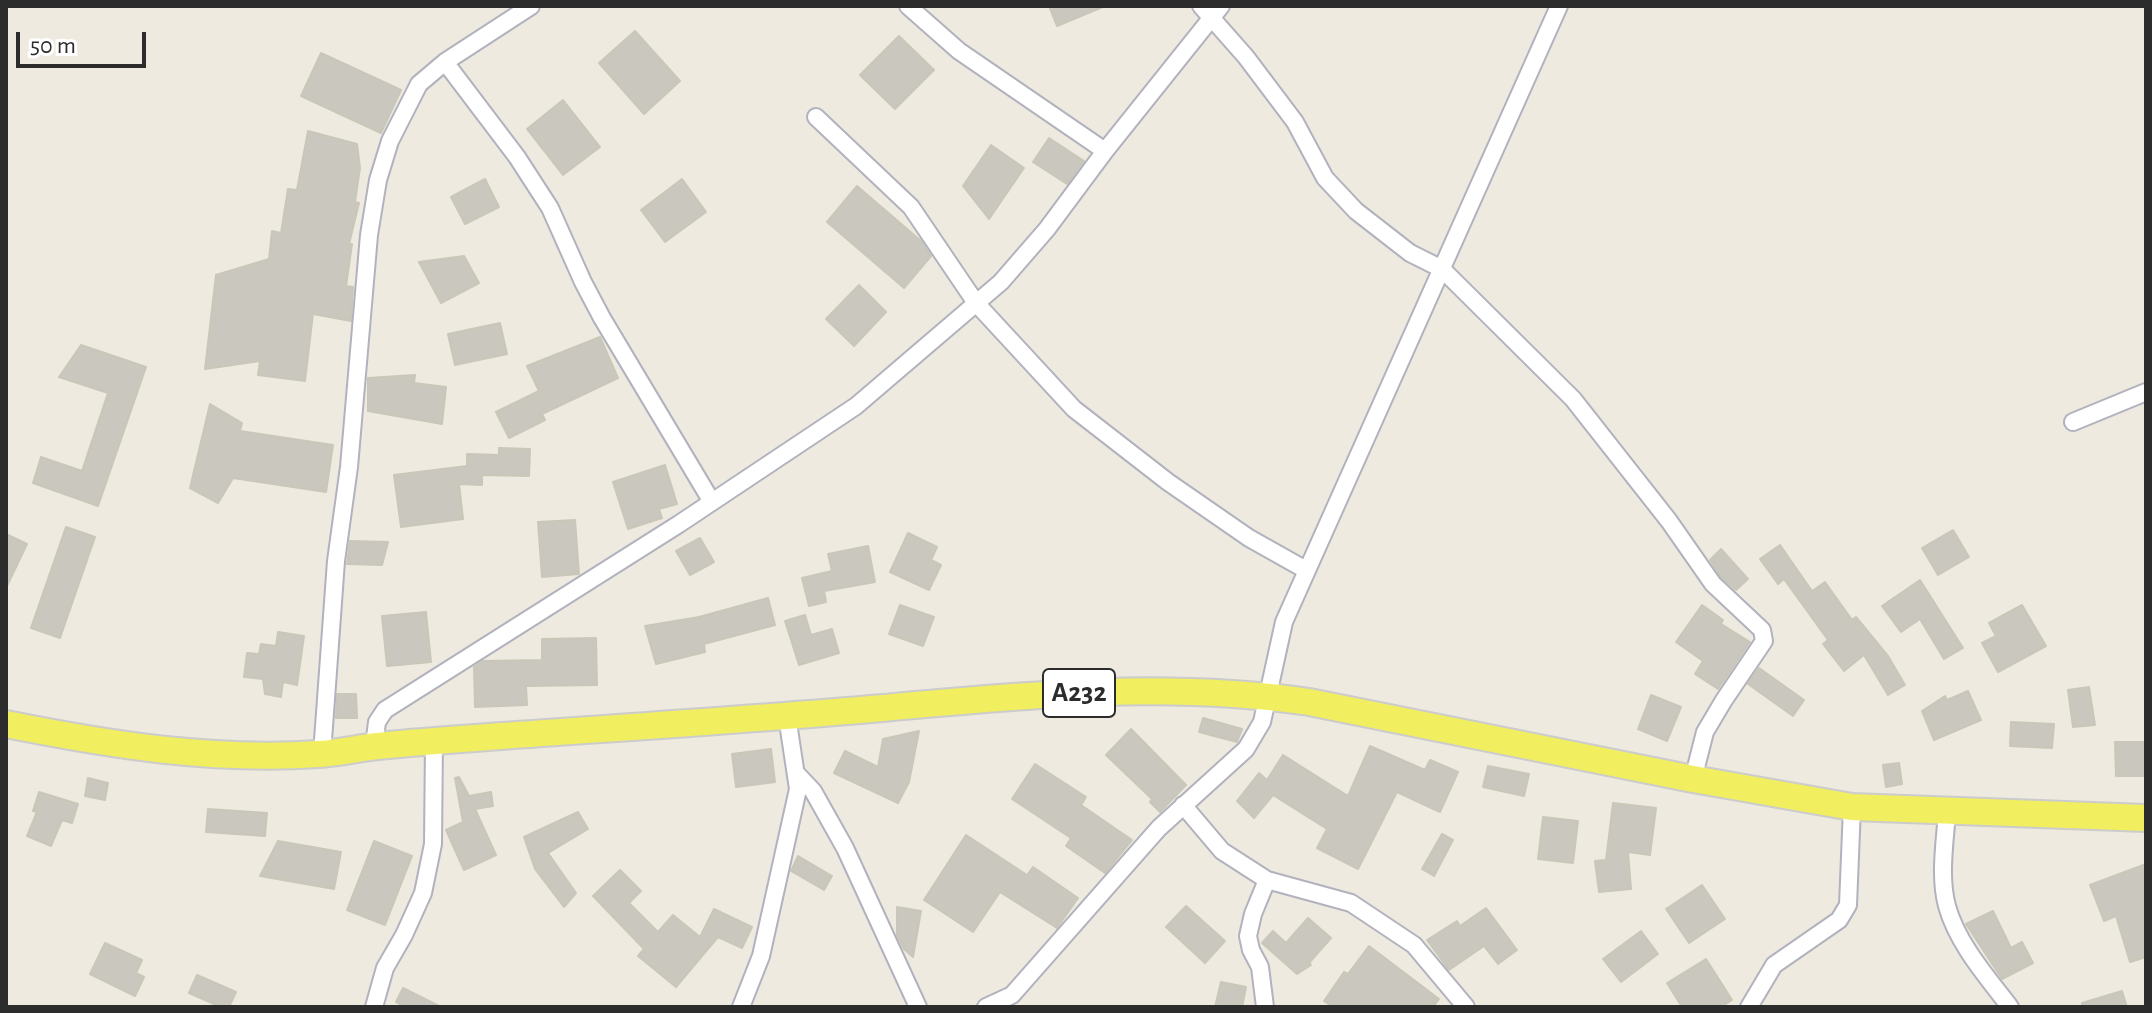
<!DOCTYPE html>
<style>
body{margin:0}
#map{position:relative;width:2152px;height:1013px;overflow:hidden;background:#eeeadf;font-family:"Alegreya Sans",sans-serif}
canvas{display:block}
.frame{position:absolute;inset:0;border:8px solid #2c2c2c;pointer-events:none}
.scale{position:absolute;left:16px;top:32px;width:130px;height:36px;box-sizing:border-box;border:4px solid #2c2c2c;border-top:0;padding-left:10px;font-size:24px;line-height:28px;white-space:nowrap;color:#2c2c2c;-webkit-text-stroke:6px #fff;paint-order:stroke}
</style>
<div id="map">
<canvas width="2152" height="1013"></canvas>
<div class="frame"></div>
<div class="scale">50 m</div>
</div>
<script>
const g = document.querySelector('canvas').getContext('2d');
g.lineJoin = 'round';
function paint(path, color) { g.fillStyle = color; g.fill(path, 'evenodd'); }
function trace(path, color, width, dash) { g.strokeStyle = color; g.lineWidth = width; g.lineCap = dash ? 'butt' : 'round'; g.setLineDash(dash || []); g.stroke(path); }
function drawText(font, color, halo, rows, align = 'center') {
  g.font = font + ' "Alegreya Sans",sans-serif'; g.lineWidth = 7; g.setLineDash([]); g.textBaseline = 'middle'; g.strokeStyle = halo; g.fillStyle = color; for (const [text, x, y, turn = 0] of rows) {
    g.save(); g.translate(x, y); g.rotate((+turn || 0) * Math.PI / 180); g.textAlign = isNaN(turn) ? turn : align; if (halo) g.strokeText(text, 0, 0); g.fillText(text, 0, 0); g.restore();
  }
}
const building = new Path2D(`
 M1049,6H1105L1057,26Z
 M635,31L680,81L644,114L599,63Z
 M899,36L934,70L895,109L860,75Z
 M321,53L401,90L381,133L301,96Z
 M563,100L600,147L563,175L527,129Z
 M308,131L357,144L360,168L355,202L359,203L349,244H352L346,286L353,287L351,321L313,314L305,381L258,375L260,361L205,369L216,275L269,259L272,231L281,233L288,189L297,190Z
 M1049,138L1084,161L1067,184L1033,162Z
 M991,145L1024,168L989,219L963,186Z
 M485,179L499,207L465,224L451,197Z
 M682,179L706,212L665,242L641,210Z
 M857,186L921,241L931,256L904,288L827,222Z
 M464,256L479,283L441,303L419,262Z
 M859,285L886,312L854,346L826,319Z
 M500,323L507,354L455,365L448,334Z
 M600,337L618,378L542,414L545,420L509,438L496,412L539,391L527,366Z
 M81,345L146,367L98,506L33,483L41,457L82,471L108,393L59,377Z
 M415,375L414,383L446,387L442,424L368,411V378Z
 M210,404L242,423L240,431L333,445L326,492L233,478L218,503L190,488Z
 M499,448L530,449L529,476L482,475V485L459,484L463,519L401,527L394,475L467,466V454L499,455Z
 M665,465L677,504L659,509L662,518L628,529L613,482Z
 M575,520L579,574L542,577L538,522Z
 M66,527L95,537L60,638L31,628Z
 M1953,530L1969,557L1938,575L1922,548Z
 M908,533L937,547L931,560L941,565L929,590L890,572Z
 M6,534L27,544L6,588Z
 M700,538L714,562L690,575L676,551Z
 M350,541L388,542L382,565L347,564Z
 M1780,545L1812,591L1825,582L1852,620L1856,617L1888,656L1905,685L1888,695L1864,655L1844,671L1823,644L1828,640L1784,579L1778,584L1760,559Z
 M868,546L875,582L824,591L826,602L809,606L802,578L832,571L828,554Z
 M1721,549L1748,579L1736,590L1721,577L1710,560Z
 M1920,580L1963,648L1944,659L1920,619L1901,632L1882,606Z
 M768,598L775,625L704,644L705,652L656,664L645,626L699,617Z
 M900,605L934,617L923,646L889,634Z
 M1702,605L1723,620L1721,624L1750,642L1718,689L1695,674L1703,661L1676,642Z
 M2022,605L2046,646L1998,672L1982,643L1996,636L1989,623Z
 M426,612L431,662L387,666L382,616Z
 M805,615L811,635L832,629L839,653L799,665L785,621Z
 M278,632L304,636L297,685L283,682L281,697L265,694L263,679L244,677L247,653L259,654L261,644L276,646Z
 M596,638L597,685L526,686L527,705L475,707L474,667L483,661L542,660V639Z
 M1759,668L1804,700L1793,716L1748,684Z
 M2089,687L2095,725L2073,727L2068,690Z
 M1968,691L1981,720L1934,740L1922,711L1945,696L1947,700Z
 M337,694H356L357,718H336Z
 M1651,695L1681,707L1667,741L1638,729Z
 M1203,718L1242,729L1237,742L1199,732Z
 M2011,722L2054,724L2052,748L2010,746Z
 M1131,729L1186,785L1160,812L1150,802L1152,799L1106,755Z
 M919,731L909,782L898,803L834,773L845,751L878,767L883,739Z
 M2115,742H2146V776H2116Z
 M1370,746L1425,770L1430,760L1458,772L1440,812L1397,792L1358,869L1317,848L1327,829L1273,795L1254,818L1237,801L1259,773L1267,780L1283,755L1348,796Z
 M771,749L775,782L736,787L732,754Z
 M1899,763L1902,784L1886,787L1883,765Z
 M1035,764L1086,797L1081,805L1132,840L1105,873L1066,846L1071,838L1012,799Z
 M1488,766L1529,774L1524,796L1483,787Z
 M459,777L469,796L491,792L493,806L475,809L496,855L464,870L446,830L463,822L455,778Z
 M88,778L108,783L105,800L85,796Z
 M39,792L78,804L72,823L62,820L51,846L27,836L37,812L33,811Z
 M1613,803L1656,808L1650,855L1628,852L1631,889L1599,892L1595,861L1606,860Z
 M208,809L267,813L265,836L206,832Z
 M578,812L588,829L548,853L576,893L564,907L535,869L524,837Z
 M1543,817L1578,821L1573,863L1538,859Z
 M1442,834L1453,840L1434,876L1422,869Z
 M966,835L1027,875L1033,867L1078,898L1057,928L1000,892L973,932L924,900Z
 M278,841L341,852L334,889L260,876Z
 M374,841L412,856L385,925L347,910Z
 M798,856L832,876L824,890L791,871Z
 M2146,864V957L2130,962L2116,916L2104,921L2090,885Z
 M620,870L641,891L629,903L658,932L673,915L700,937L714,909L752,927L742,948L718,937L676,987L638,956L644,949L593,896Z
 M1702,885L1725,919L1689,943L1666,909Z
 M1186,906L1225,941L1205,963L1166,927Z
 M897,907L921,911L913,957L904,949L897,935Z
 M1486,908L1517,950L1498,964L1484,946L1449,970L1427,940L1457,921L1460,926Z
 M1993,911L2011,948L2022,942L2033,963L2002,979L1966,924Z
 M1308,918L1331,938L1309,963L1311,965L1297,974L1262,943L1273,931L1286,943Z
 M1641,931L1658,954L1621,982L1603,959Z
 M105,943L142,960L136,973L144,977L135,996L90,974Z
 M1369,946L1439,999L1433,1007H1333L1324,1001L1344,972L1348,974Z
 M1706,959L1732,1000L1721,1007H1682L1667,983Z
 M197,975L236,992L229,1007H221L189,993Z
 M1221,982L1246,987L1242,1007H1215Z
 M403,988L441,1007H405L396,1002Z
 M2122,991L2127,1007H2082V1003Z`);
paint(building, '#c9c7be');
trace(building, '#c9c7b8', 2);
const street = new Path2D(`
 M908,6L959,51L1105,151
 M1201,6L1246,57L1295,122L1325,178L1356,211L1410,253L1442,269L1573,399L1669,521L1713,584L1762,630L1764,641L1724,700L1705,732L1693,779
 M445,62L517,157L550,208L583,282L602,318L712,502
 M816,117L911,207L976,303L1074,409L1168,482L1249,538L1306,570
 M2073,422L2146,392
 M374,746L377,722L385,710L679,524L856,406L1001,282L1047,229L1105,151L1221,6
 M322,754L336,561L349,467L369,235L378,180L390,141L419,84L445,62L531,6
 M796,773L813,791L845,848L918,1007
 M1183,805L1222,851L1267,880L1351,903L1414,945L1466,1007
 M1947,812C1945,842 1939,876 1947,906C1957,943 1987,977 2010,1007
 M374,1007L385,968L404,935L423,893L433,844L434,741
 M741,1007L761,956L798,789L787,716
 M986,1007L1012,995L1159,828L1246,749L1262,722L1284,622L1559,6
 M1265,1007L1260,967L1251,950L1248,936L1253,914L1267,880
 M1749,1007L1774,965L1839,920L1848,905L1852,807`);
const primary = new Path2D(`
 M6,724C111,745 211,761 319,754C339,753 358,748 378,746C419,742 461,739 502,736C629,727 756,719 883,708C1025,695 1167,681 1309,702L1693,779L1852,807L2146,818`);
trace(street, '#b2b2bf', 20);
trace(primary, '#ccc', 30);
trace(street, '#fff', 16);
trace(primary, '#f1ee60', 26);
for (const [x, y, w] of [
 [1079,693,72]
]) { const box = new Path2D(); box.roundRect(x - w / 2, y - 24, w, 48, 6); g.fillStyle = '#fff'; g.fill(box); trace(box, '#2c2c2c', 2); }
drawText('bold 28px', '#2c2c2c', null, [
 ["A232",1079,693]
]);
</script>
